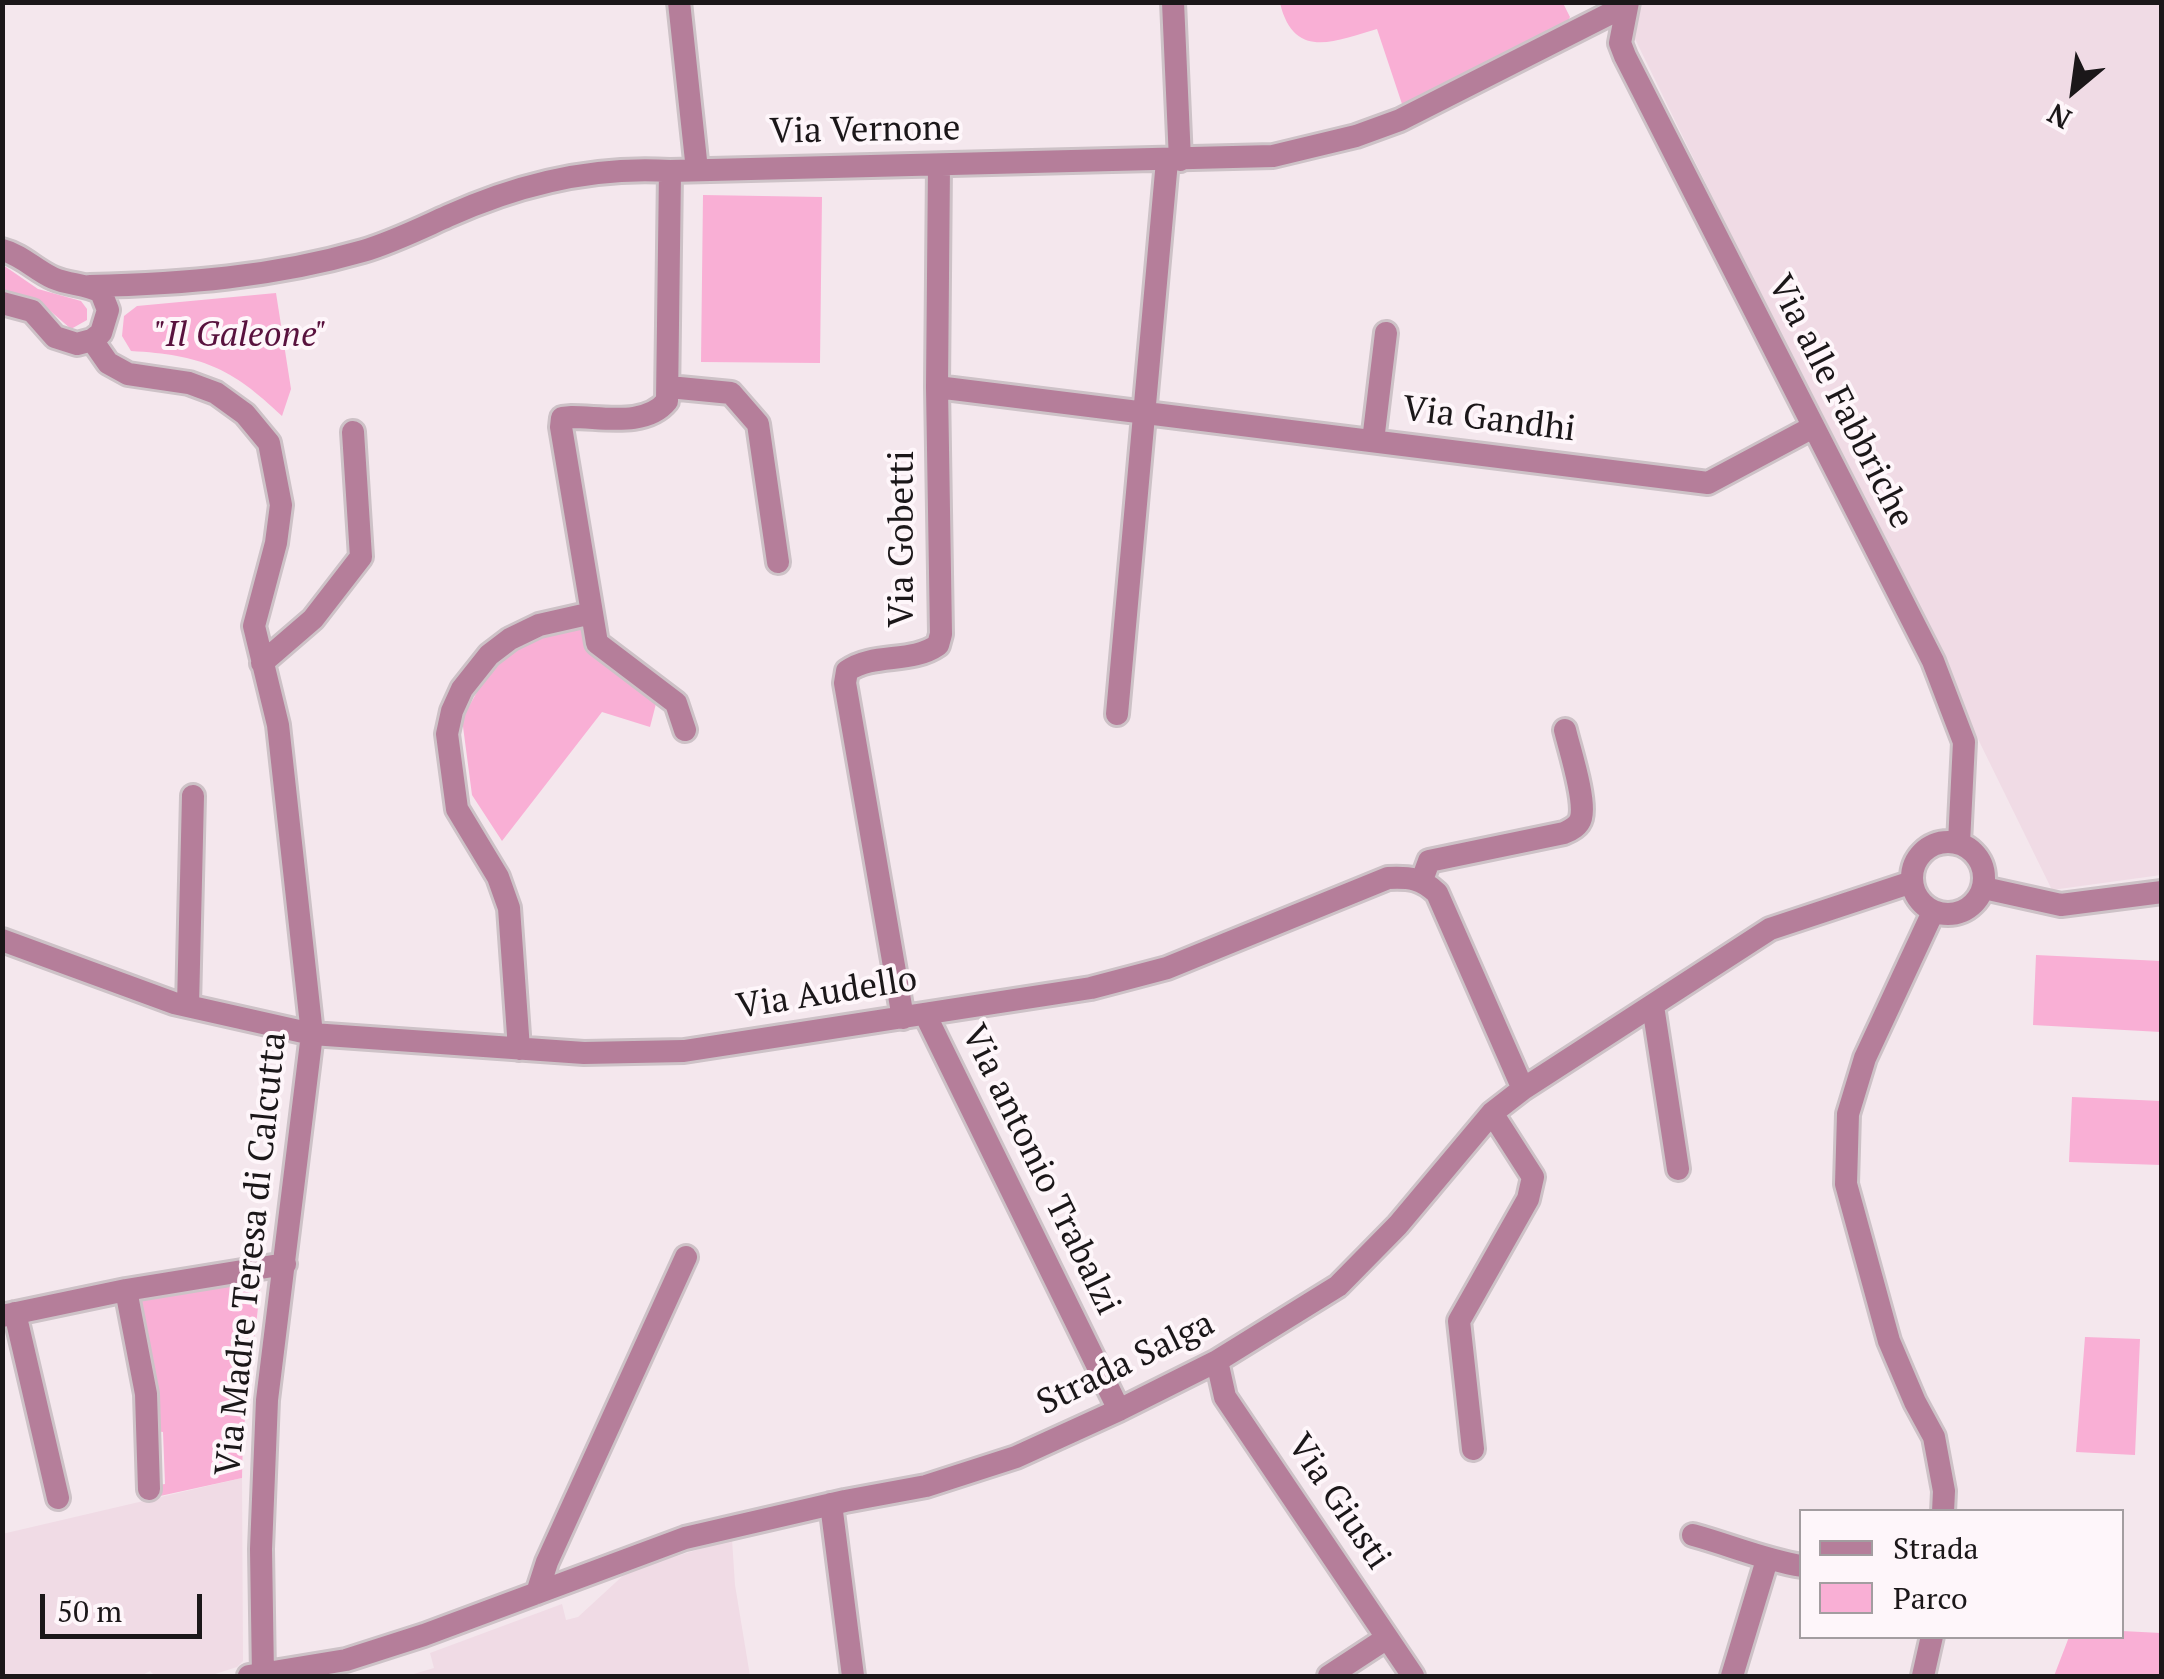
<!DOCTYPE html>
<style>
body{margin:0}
#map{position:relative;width:2164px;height:1679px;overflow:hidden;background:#f4e7ed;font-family:"PT Serif",serif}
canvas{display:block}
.frame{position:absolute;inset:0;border:5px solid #1b1719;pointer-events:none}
.legend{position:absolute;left:1799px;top:1509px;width:325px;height:130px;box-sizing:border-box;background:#fef6fa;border:2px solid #a39da0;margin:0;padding:12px 18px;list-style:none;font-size:30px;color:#1b1719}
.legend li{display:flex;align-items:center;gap:20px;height:50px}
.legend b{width:50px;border:2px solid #a39da0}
.north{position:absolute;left:2024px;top:40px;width:100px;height:100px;-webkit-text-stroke:8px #fef6fa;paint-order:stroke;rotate:209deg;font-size:28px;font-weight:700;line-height:40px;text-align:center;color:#1b1719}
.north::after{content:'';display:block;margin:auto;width:35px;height:45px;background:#1b1719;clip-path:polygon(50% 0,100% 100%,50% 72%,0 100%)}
.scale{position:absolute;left:40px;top:1594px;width:162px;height:45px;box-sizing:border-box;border:5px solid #1b1719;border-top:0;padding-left:12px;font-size:30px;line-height:35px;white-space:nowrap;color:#1b1719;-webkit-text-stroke:8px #fef6fa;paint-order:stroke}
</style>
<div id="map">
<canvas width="2164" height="1679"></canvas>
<div class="frame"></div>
<ul class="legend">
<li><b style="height:12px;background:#b57e9a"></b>Strada</li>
<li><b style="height:28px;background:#f9afd5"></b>Parco</li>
</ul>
<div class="north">N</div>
<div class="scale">50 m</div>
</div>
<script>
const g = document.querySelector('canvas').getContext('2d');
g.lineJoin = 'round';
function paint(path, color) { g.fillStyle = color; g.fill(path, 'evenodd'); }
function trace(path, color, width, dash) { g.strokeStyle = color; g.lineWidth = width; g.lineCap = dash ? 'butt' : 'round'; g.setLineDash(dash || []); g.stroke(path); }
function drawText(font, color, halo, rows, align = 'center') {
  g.font = font + ' "PT Serif",serif'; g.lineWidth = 8; g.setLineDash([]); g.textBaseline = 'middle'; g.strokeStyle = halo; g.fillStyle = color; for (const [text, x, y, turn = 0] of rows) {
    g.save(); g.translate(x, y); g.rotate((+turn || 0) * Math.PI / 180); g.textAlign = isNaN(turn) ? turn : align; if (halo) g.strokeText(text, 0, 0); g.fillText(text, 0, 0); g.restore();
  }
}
paint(new Path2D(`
 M1637,2L2161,3V875L2052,890L1635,39Z
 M242,1478L243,1661L237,1667L209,1676H155L150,1671L141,1676H3L2,1534Z
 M732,1539L735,1585L750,1676H407L434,1668L430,1653L562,1604L566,1620L578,1617L628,1571Z`), '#f0dbe5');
paint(new Path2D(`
 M1280,3H1563L1570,17L1565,26L1402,104L1377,29C1335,41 1294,61 1280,3Z
 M703,195L822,197L820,363L701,362Z
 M3,265L38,289L81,301L87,309V320L71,329L40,302L3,291Z
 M276,293L291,389L282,416C231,367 201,355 131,351L122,336L124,316L137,306Z
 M583,627L658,696L650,727L602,712L502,841L472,795L462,719L483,681L511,652L546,636Z
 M2036,955L2161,961V1032L2033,1025Z
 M2072,1097L2161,1101V1165L2069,1162Z
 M231,1282H261L243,1436L242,1478L160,1496L158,1485L165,1484L163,1432L155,1431L140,1298Z
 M2085,1337L2140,1339L2135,1455L2076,1452Z
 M2122,1631L2161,1633V1676H2054L2069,1637L2122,1636Z`), '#f9afd5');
const minor = new Path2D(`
 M679,2L697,170
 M1173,2L1180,160
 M1628,2L1620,43L1625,56L1933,661L1964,742L1959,843
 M670,171L667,401C646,427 603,417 572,417L562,418L561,427L597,643L676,703L685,730
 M2,250C22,255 35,270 53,278C69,285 86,284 101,292L108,310L101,333L92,340L77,344L55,337L32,311L2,303
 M90,286C183,284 273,277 363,251C393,242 419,229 448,216C519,184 592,166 670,171L1273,156L1356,136L1400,120L1627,5
 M92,340L108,363L128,374L189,383L216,393L245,414L269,443L281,505L276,543L254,626L278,725L312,1034L267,1400L261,1549L263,1676
 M669,387L731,393L758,424L778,562
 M937,387L1708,483L1813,427
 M1373,441L1386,333
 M262,663L313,619L361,557L353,432
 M1117,714L1167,161
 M1912 878a36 36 0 1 1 72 0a36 36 0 1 1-72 0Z
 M1422,880L1429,861L1564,833C1571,830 1579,826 1581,818C1586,799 1570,751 1565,730
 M1984,888L2061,905L2162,892
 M1933,912L1865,1058L1848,1114L1846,1184L1889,1341L1915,1402L1934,1437L1944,1491L1943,1512
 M2,940L174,1003L312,1034L584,1053L684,1051L1091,988L1167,968L1388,878C1410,877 1421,878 1437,893L1523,1089
 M188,1006L193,796
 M1653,1006L1678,1169
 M925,1014L1119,1410
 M903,1018L845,683L847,671C874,652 911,664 938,645L941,634L937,387L939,165
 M519,1049L509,908L498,877L457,809L447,734L452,711L462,689L489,655L510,639L539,625L592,613
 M126,1290L146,1394L149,1489
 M15,1313L58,1498
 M2,1316L126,1290L285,1264
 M1217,1361L1225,1397L1413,1676
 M1473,1449L1459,1321L1528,1199L1533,1177L1492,1113
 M831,1504L853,1676
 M1693,1535C1730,1545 1764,1560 1802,1566
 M537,1593L547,1562L686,1257
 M249,1676L346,1660L424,1635L685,1538L845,1501L926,1486L1016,1457L1119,1410L1217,1361L1338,1286L1398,1225L1492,1113L1523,1089L1770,929L1912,882
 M1329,1676L1387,1638
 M1732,1676L1767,1560
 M1923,1676L1932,1636`);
trace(minor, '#cdc2c7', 28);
trace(minor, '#b57e9a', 22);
drawText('35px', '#1b1719', '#fef6fa', [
 ["Via Vernone",865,131,-1],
 ["Via alle Fabbriche",1840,402,63],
 ["Via Gandhi",1489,420,7],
 ["Via Gobetti",903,539,-90],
 ["Via Audello",827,994,-9],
 ["Via antonio Trabalzi",1040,1170,64],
 ["Via Madre Teresa di Calcutta",252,1254,-84],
 ["Strada Salga",1126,1364,-26],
 ["Via Giusti",1338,1502,56]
]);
drawText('italic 35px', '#59123e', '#fef6fa', [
 ["\"Il Galeone\"",240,336]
]);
</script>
